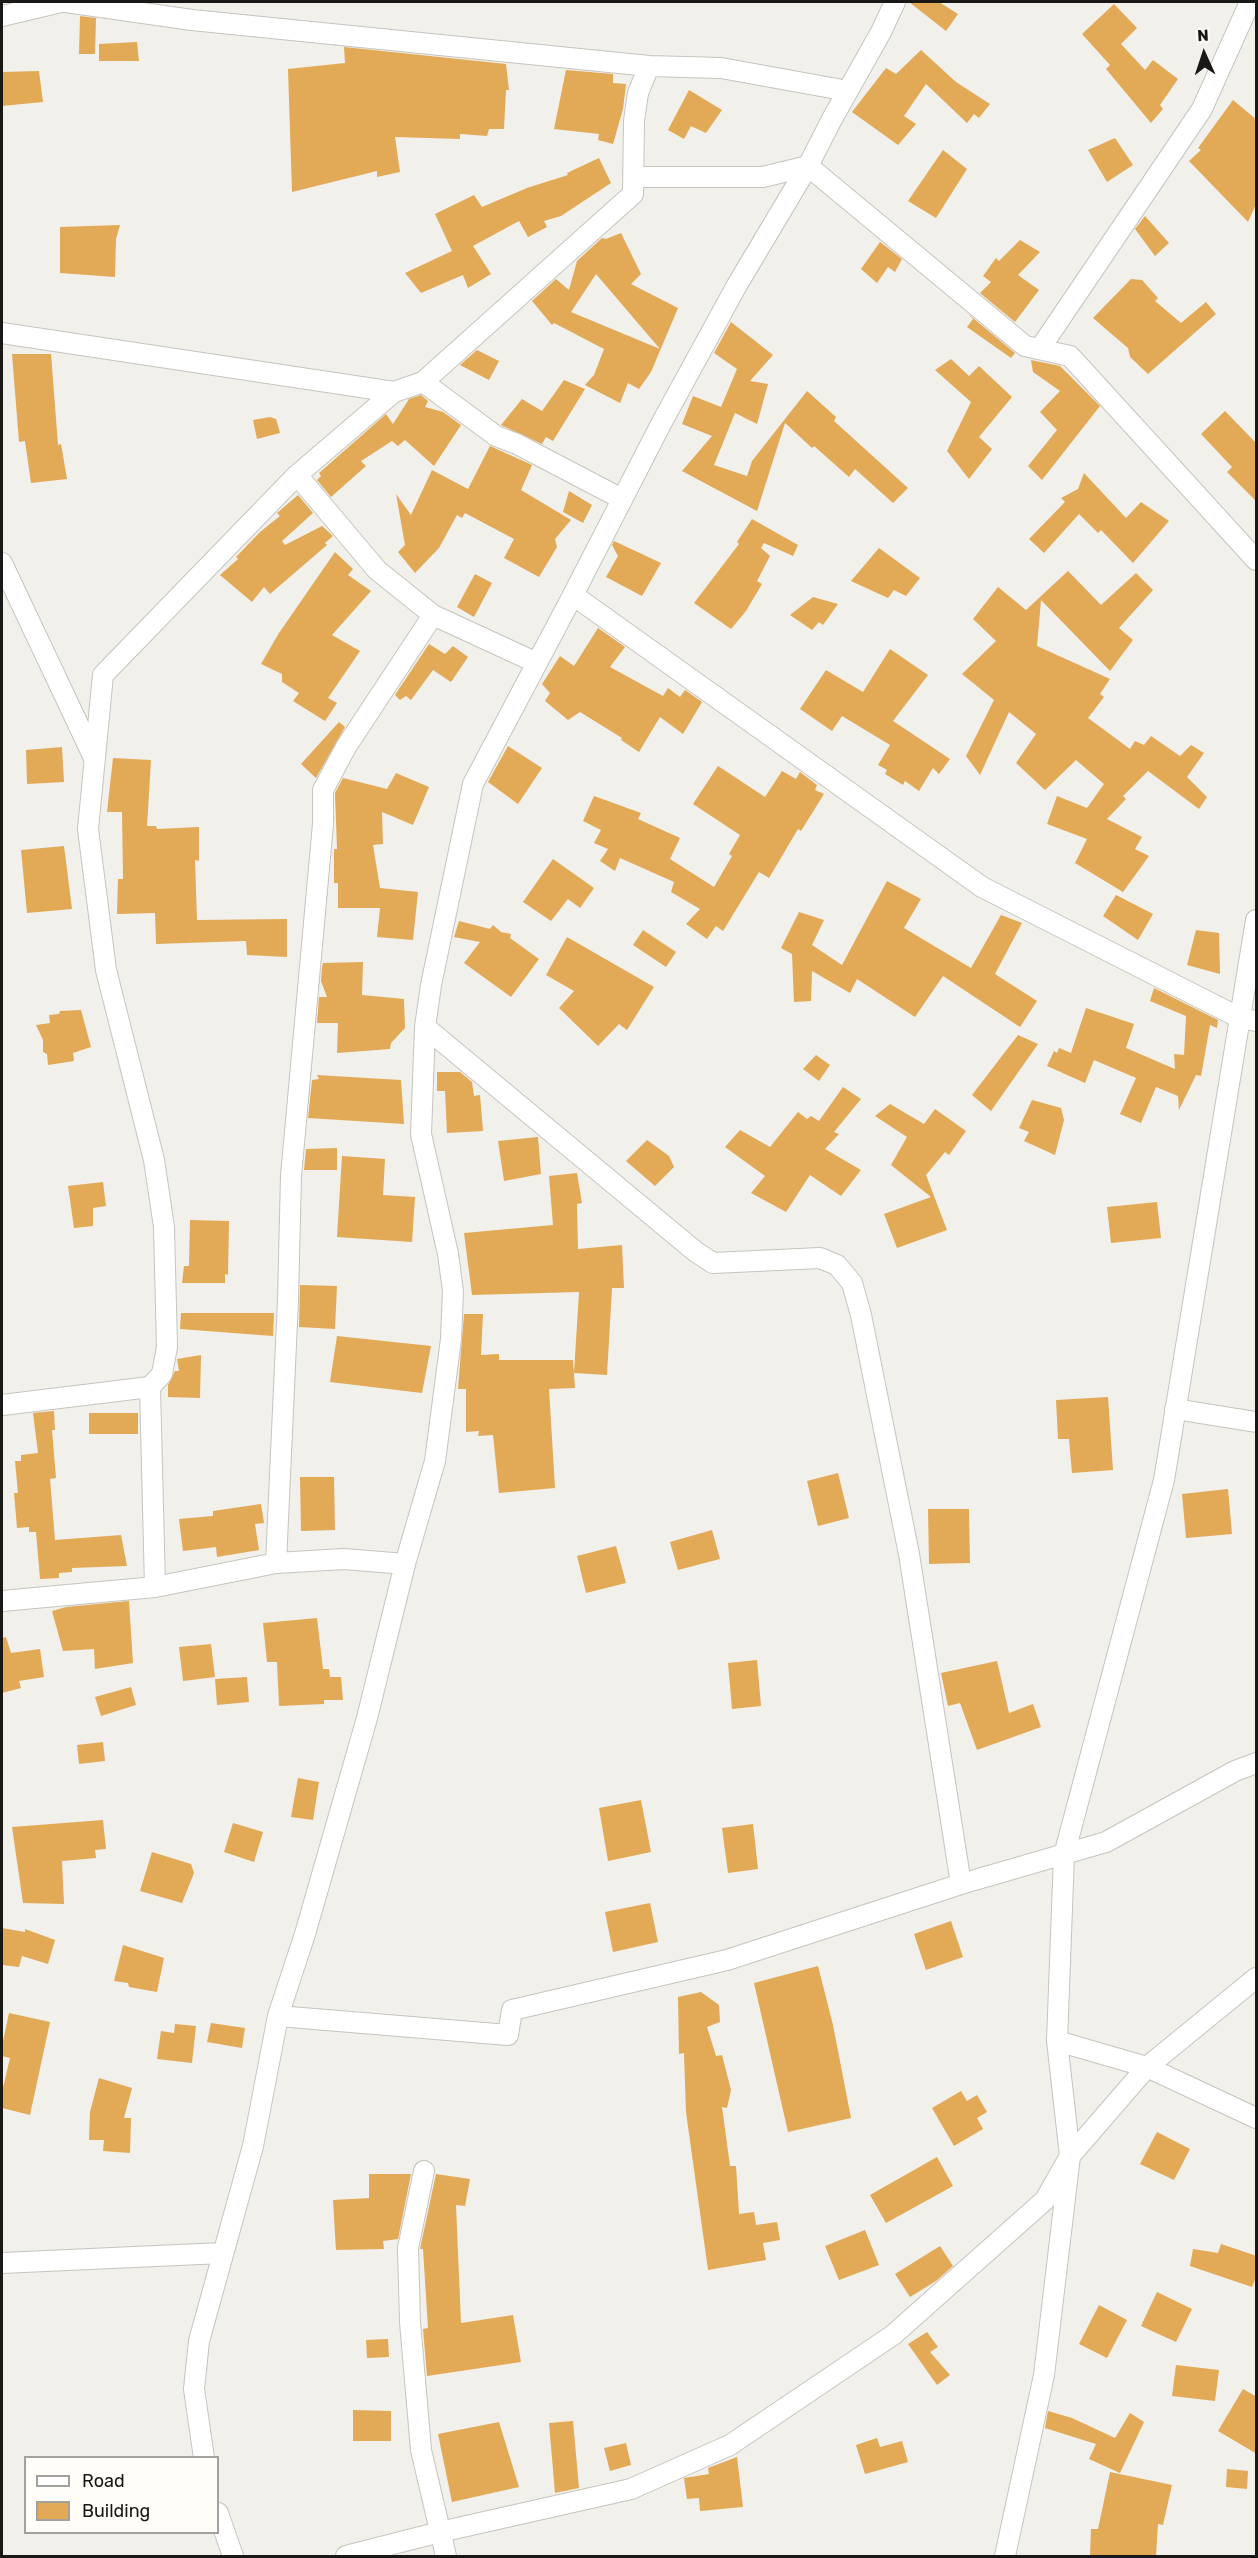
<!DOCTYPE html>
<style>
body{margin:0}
#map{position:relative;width:1258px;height:2558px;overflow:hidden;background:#f2f0ea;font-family:Rubik,sans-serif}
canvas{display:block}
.frame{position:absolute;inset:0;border:3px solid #191816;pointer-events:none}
.legend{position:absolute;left:24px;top:2456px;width:195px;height:78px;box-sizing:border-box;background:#fffdf7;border:2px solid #a3a19d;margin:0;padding:8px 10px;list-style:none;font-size:18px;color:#191816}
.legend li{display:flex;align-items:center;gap:12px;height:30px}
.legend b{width:30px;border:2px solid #a3a19d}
.north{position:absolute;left:1174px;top:24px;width:60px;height:60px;-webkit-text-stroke:4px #fffdf7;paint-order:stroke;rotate:357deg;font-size:16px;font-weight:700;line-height:24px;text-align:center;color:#191816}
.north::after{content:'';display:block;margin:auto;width:21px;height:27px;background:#191816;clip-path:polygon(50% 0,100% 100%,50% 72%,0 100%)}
</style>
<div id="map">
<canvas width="1258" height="2558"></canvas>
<div class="frame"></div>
<ul class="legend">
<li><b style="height:8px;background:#fff"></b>Road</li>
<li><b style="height:16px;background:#e2a957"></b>Building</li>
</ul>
<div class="north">N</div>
</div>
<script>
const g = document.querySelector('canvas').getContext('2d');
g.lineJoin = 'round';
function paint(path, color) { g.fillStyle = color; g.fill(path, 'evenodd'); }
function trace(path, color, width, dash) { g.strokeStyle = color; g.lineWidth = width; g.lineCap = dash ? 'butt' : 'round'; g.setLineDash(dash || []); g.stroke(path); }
paint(new Path2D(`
 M909,2H939L958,14L946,31Z
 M1114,4L1137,28L1121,44L1145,70L1153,60L1178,79L1160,105L1163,109L1151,123L1106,69L1110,65L1082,34Z
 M80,16L96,18L95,54H79Z
 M137,42L139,61H99V44Z
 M344,47L506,64L509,90H506L504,129H489L487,136L460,134V139L395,137L400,172L377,177V171L292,192L288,69L345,63Z
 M921,50L956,82L990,104L979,118L974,114L967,123L926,84L904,116L916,124L898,145L852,112L886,68L896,74Z
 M566,70L613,74V83L626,84L623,109L613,144L598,140L599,134L554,129Z
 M39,71L43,102L2,106V72Z
 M689,90L722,110L706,133L691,126L684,139L668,130Z
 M1233,100L1257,120V202L1248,222L1189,161L1201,150L1198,148Z
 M1115,138L1133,165L1107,182L1088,150Z
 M943,150L967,169L936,218L908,201Z
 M599,158L611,183L561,216L544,221L547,227L528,237L519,221L473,246L491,274L468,288L463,275L421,293L405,273L452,251L435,214L474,195L482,207L527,188L568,175L567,173Z
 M1145,216L1169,243L1155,256L1135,229Z
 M120,225L116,239L115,277L60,273V227Z
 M621,233L641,274L631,284L678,308L651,372L639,389L628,383L620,403L585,385L594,375L604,349L554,323L552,325L532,301L556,279L569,290L577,261L602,238L606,239ZM596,274L660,349L571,312Z
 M1020,240L1040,252L1018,275L1039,290L1015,322L980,293L991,282L983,276L996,258L999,261Z
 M880,242L902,259L895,272L888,267L877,283L861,269Z
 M1131,279L1142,280L1158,298L1155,301L1181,323L1206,302L1216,314L1148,374L1130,357L1128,348L1093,318Z
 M968,314L1015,353L1011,358L967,327L973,319Z
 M731,322L773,355L750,381L768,384L757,424L735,413L714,465L747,476L752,461L807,391L836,417L834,421L908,488L893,503L855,469L849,477L814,446L812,448L785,423L757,511L682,471L712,436L682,424L693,396L721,407L737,369L714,353Z
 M477,350L499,361L489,380L460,365Z
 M12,354H51L58,445L61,444L67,479L31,483L25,441L19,442Z
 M951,359L969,376L979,366L1012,397L979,437L992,449L969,479L947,451L971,402L935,370Z
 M1031,360L1060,366L1100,406L1042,480L1028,466L1057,430L1040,412L1060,391L1033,372Z
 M564,380L585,389L553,441L546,437L542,444L501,425L522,399L542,411Z
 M421,395L428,401L425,407L443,412L461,425L434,466L405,440L398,446L392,441L361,461L366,466L331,497L317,480L321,476L319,473L386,414L393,424L409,399Z
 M1225,411L1257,444V502L1227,472L1232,467L1201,434Z
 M270,417L276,419L280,433L257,439L253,420Z
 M490,446L532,465L521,490L571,520L555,539L557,547L539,577L504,558L514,539L465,513L462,518L457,515L439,548L415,573L398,552L405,545L396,494L411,515L432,470L468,489Z
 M1084,473L1126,518L1141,502L1169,521L1133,563L1101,530L1098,533L1079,514L1044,553L1029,539L1065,502L1061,498L1078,489Z
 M569,491L592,505L583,523L563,512Z
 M298,495L313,513L282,541L285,545L322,526L333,536L325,543L327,545L270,594L264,587L252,602L220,575L238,559L236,557L260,532L280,516L277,513Z
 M752,519L798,545L793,556L764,543L761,548L770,556L757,581L762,584L746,611L731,629L694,603L739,544L737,542Z
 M614,541L661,563L642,596L606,577L618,556L612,545Z
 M879,548L920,578L906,596L894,590L888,598L851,581Z
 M335,552L353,569L348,575L371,591L332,635L360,651L328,698L337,703L325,721L293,701L299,693L282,682V674L261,664L279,633Z
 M1068,571L1101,605L1136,573L1153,590L1119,628L1133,640L1110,671L1041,600L1037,646L1110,679L1100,694L1104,697L1088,718L1130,749L1135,741L1144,745L1151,736L1180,756L1191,745L1204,753L1187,777L1207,797L1199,809L1148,771L1123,796L1126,799L1107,819L1142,837L1135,849L1149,856L1123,892L1075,863L1087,839L1047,824L1057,796L1087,808L1104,784L1076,760L1045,790L1016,763L1036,734L1009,712L980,775L966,756L994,700L962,674L996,641L973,619L998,587L1026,610Z
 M475,574L492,583L474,617L457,607Z
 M813,597L838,604L823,625L819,622L812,630L790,615Z
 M598,628L625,647L610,667L663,696L668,688L680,697L685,690L702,702L683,734L660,717L639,752L621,740L622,738L580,712L568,720L545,701L550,693L542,684L560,656L574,666Z
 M429,644L445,654L453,646L468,657L451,682L433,670L411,700L406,696L400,700L395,695Z
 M890,649L928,675L893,721L950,759L939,774L933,768L919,791L905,781L903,785L885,774L887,770L878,765L890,745L842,716L832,731L800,709L826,670L863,692Z
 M339,722L345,727L316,778L301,764Z
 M508,746L542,768L518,804L488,782Z
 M62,747L64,782L27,784L26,750Z
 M113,758L151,760L147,826H156L157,829L199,827V861L195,860L197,920L287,919V957L247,955L246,941L156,944L155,913L117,914L118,879H123L122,812H107Z
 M718,766L765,797L782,771L796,779L800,772L817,785L815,790L824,794L801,831L798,829L769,878L759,872L723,931L716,926L707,939L686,924L700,909L671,892L674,882L620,858L615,871L600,861L608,849L594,843L601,830L583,821L594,796L641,813L638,819L680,838L670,859L714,887L732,856L729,854L740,835L693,804Z
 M396,773L429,787L413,825L382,812L383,844L373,845L380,888L418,892L413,940L377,937L380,908H338V883H334V849H337L335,793L343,778L387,789Z
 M64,846L72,909L27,913L21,850Z
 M553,859L594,888L580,908L568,899L551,921L523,902Z
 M887,881L921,899L904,928L971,968L1001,915L1022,923L995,974L1037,1001L1020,1027L943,976L915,1017L857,979L850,993L812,971L811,1001L794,1002L792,954L781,948L799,912L824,920L812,945L842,965Z
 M1116,895L1153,914L1138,940L1103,916Z
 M459,921L490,929L493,925L501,932L511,934L510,938L539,959L511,997L464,963L480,942L454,937Z
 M643,930L676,952L666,967L633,945Z
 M1196,930L1219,933L1220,974L1187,965Z
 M567,937L654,987L627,1030L619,1024L598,1046L559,1008L574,991L546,975Z
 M363,962L362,995L404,999L405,1028L391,1043L390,1049L337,1053L338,1023H317L319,997H327L321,981L322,967L323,963Z
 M1154,988L1218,1020L1217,1028L1210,1025L1201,1076L1196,1075L1179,1110L1178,1096L1156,1087L1141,1123L1120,1114L1136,1078L1094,1060L1085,1083L1047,1066L1054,1051L1057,1053L1059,1048L1071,1053L1086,1008L1134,1024L1126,1048L1175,1069L1174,1054L1184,1055L1186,1016L1150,1001Z
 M81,1010L91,1047L73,1053L74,1061L48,1065L47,1054L43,1052V1040L36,1025L50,1023L49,1015L59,1014L60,1011Z
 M1018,1035L1038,1044L991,1111L972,1095Z
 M816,1055L830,1065L819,1081L803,1069Z
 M437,1072H460L472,1082L474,1096L480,1095L483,1131L447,1133L445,1091H437Z
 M317,1075L401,1080L404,1124L308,1118L312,1080L319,1079Z
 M843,1087L861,1099L834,1132L839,1134L825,1149L861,1170L841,1196L810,1175L786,1212L751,1193L765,1176L725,1147L740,1130L770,1147L798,1112L807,1119L811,1116L819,1121Z
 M1032,1100L1061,1108L1064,1120L1055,1155L1024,1141L1029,1132L1019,1128Z
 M890,1104L924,1124L935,1109L966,1131L949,1155L945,1152L926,1175L947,1230L897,1248L884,1214L931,1197L891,1165L907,1137L875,1116Z
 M538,1137L541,1174L504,1181L498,1141Z
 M647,1140L669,1156L674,1167L655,1186L626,1161Z
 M337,1148V1170H304L306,1149Z
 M342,1156L385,1159L383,1195L415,1197L412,1242L337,1237Z
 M577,1173L582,1203L577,1204L578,1249L622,1245L624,1288H612L607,1375L574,1373L579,1292L472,1295L464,1233L553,1225L549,1176Z
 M103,1182L106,1206L93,1208V1226L74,1228L68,1186Z
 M1157,1202L1161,1238L1111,1243L1107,1207Z
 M190,1220L229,1221L228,1275L225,1274V1283H182L184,1266H189Z
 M300,1285L337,1286L335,1329L299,1327Z
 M181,1313H274L273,1336L180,1329Z
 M464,1314H483L481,1355L499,1354V1360H573L575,1388L549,1389L555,1488L499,1493L493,1435L478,1436L479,1431L466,1432V1389H458Z
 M337,1336L431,1346L422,1393L330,1382Z
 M201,1355L200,1398L168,1397V1385L175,1371H179L177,1359Z
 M1108,1397L1113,1470L1072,1473L1069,1439H1058L1056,1400Z
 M54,1411L55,1430H52L56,1478L50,1479L55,1540L121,1535L127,1566L72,1568V1572L59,1573V1578L40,1579L36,1532H29V1527L17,1528L14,1493H18L15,1461H21V1455L38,1453L33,1413Z
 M89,1413H138V1434H89Z
 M838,1473L849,1518L818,1526L807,1481Z
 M300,1477H334L335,1530L301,1531Z
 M1228,1489L1232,1534L1186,1538L1182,1494Z
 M261,1504L264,1523L255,1524L259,1550L217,1557L216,1547L183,1551L179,1519L213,1516V1511Z
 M928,1509H969L970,1563L929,1564Z
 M712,1530L720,1559L678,1570L670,1542Z
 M616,1546L626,1583L586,1593L577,1556Z
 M129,1601L133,1663L95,1669L94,1649L63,1651L52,1611L66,1607Z
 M317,1618L323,1669H329L330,1677H341L343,1700H324V1704L279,1706L277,1662H267L263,1623Z
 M6,1637L11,1653L40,1649L44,1677L19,1681L21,1688L2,1693V1638Z
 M211,1644L215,1677L183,1681L179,1647Z
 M757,1660L761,1706L732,1709L728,1663Z
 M997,1661L1009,1713L1033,1704L1041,1727L977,1750L960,1703L948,1706L941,1673Z
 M247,1677L249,1702L217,1705L215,1679Z
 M131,1687L136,1705L101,1716L95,1697Z
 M103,1742L105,1761L79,1764L77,1745Z
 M298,1778L319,1782L313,1820L291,1817Z
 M641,1800L651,1852L608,1861L599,1808Z
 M103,1820L106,1849L95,1850L96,1858L62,1861L64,1904L23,1903L12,1827Z
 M233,1823L263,1832L254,1862L224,1852Z
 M753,1824L758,1869L728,1873L722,1828Z
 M152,1852L191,1864L194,1873L182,1903L140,1891Z
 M650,1903L658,1942L613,1952L605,1912Z
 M951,1921L963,1957L926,1970L914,1934Z
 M2,1928L25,1932V1929L55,1940L48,1964L22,1956L19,1967L2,1965Z
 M123,1945L164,1958L157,1992L129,1987L128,1983L114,1981Z
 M818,1966L833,2025L851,2118L788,2132L754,1983Z
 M701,1992L719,2005L720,2022L707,2027L716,2056L722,2055L731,2090L727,2108L722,2107L730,2166H736L739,2214L754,2212L756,2225L777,2222L780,2240L763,2243L766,2260L708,2270L686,2112L684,2053L679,2054L678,1997Z
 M9,2013L50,2022L30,2115L2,2108V2092L10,2058L2,2056V2046Z
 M211,2023L245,2028L242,2048L207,2042Z
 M175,2024L196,2026L192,2063L157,2059L161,2031L174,2033Z
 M99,2078L132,2088L124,2118H131L130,2153L103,2151L104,2140H89L90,2112Z
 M961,2091L967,2101L977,2095L987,2112L977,2118L983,2129L954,2146L932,2108Z
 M1157,2132L1190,2149L1174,2180L1140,2164Z
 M937,2157L953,2186L886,2223L870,2195Z
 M369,2174H411L398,2239L383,2241L384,2249L336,2250L333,2200L369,2198Z
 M436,2174L470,2179L465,2206L456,2205L461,2323L513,2315L521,2362L427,2376L423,2329L428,2328L423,2249H420Z
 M865,2230L879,2265L839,2280L825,2246Z
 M1221,2244L1257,2256V2275L1252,2287L1190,2266L1193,2249L1218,2253Z
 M940,2246L953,2266L936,2281L910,2297L895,2274Z
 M1157,2292L1192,2309L1176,2342L1141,2326Z
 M1099,2305L1127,2320L1107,2358L1079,2344Z
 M927,2332L938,2347L930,2352L950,2375L937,2385L908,2344Z
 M388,2339L389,2357L367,2358L366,2340Z
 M1176,2365L1219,2370L1215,2401L1172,2396Z
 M1243,2389L1257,2397V2454L1218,2431Z
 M353,2410L391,2411V2441H353Z
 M1048,2411L1072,2418L1115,2438L1130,2413L1144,2422L1120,2473L1089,2459L1096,2444L1045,2428Z
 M573,2421L579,2488L555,2493L549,2423Z
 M499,2422L519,2487L452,2502L438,2434Z
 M877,2438L880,2447L902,2441L908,2462L865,2474L856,2445Z
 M626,2443L631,2465L610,2471L604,2448Z
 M737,2457L743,2507L700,2511L699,2498L687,2499L684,2478L709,2474L708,2468Z
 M1227,2469L1248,2471L1247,2489L1226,2487Z
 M1110,2472L1172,2485L1163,2525L1158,2524L1156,2556H1090L1091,2529H1098Z`), '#e2a957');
const street = new Path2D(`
 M66,2L192,20L649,66L721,68L848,91
 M2,16L61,2
 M635,177H763L808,166L1025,346L1070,356L1256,560
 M2,333L394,392
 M1041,347L1202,109L1250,2
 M423,382L496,436L517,444L622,499
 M297,475L377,570L433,615L537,663
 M2,563L94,758
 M573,595L982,887L1240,1018L1256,1021
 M425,1027L696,1252L713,1263L820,1258L837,1265L852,1283L861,1315L909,1554L961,1884
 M150,1387L155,1587
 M2,1405L150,1387L162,1374L167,1347L164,1227L154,1160L106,970L88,829L103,675L297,475L394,392L423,382L633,194L634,121L638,93L649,66
 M1175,1409L1256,1422
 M276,1563L288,1300L291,1176L323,824V790L346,747L433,615
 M2,1601L155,1587L276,1563L344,1559L405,1564
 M278,2016L508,2035L512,2010L727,1960L961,1884L1106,1842L1235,1771L1256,1763
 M1057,2041L1147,2067L1256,2118
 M424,2171L408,2248L410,2322L421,2450L446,2556
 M2,2263L222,2253
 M204,2458L194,2389L199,2341L253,2146L278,2016L305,1934L367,1718L405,1564L435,1461L451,1339L453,1291L448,1254L421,1134L425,1027L431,985L473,784L573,595L662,422L737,285L808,166L832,119L881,32L895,2
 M218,2513L233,2556
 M346,2556L440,2532L631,2489L730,2445L893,2335L1045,2200L1070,2156L1147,2067L1256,1978
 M1005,2556L1044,2375L1070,2156L1057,2041L1064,1855L1164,1480L1256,920`);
trace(street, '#c5c4be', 22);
trace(street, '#fff', 20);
</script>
